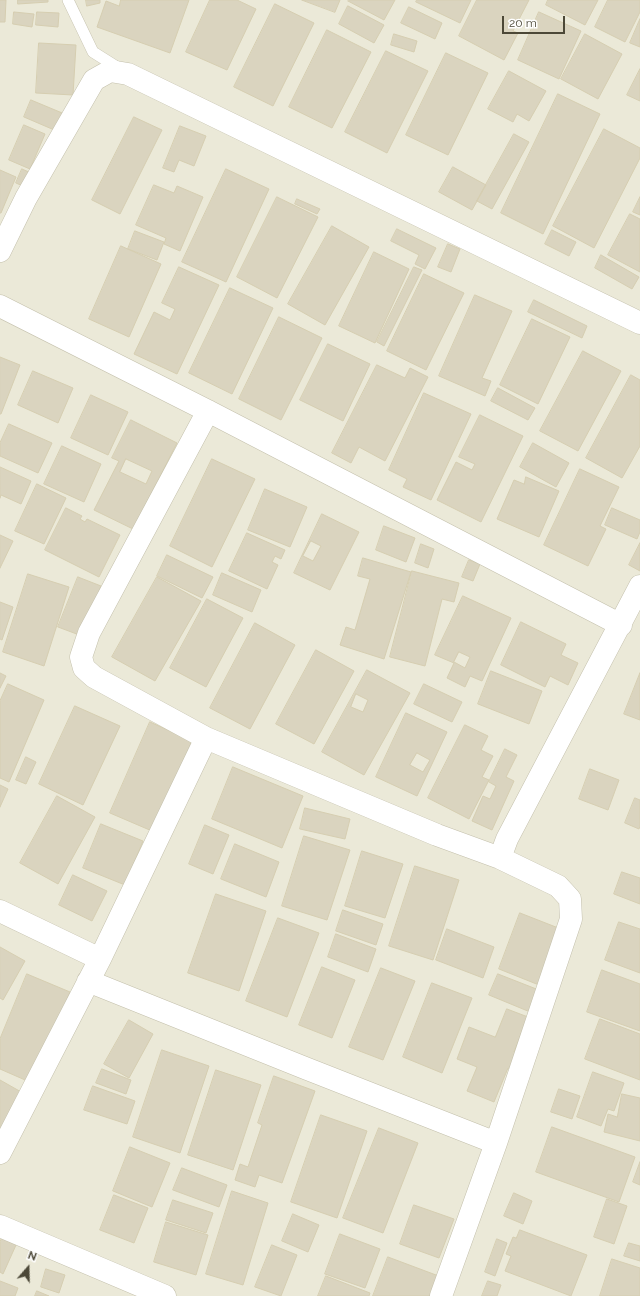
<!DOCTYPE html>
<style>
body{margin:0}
#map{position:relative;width:640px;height:1296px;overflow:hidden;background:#f7f5eb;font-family:Raleway,sans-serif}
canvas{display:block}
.north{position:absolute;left:8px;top:1248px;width:40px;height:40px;-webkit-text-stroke:3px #fff;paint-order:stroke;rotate:20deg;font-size:11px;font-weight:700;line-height:16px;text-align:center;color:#4c4837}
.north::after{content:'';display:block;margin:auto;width:14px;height:18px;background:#4c4837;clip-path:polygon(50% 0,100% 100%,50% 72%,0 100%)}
.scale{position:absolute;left:502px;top:16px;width:63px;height:18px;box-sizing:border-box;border:2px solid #4c4837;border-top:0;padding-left:5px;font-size:12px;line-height:14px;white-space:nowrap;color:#4c4837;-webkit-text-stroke:3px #fff;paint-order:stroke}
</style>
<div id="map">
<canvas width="640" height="1296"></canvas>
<div class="north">N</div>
<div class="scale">20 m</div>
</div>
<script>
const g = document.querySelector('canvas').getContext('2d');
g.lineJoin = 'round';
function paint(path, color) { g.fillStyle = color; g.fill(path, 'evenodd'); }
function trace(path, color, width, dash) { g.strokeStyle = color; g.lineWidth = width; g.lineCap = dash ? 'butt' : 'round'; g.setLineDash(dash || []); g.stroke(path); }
paint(new Path2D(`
 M0,0H640V1296H0Z`), '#ebe9d8');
const building = new Path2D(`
 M0,0H6L5,22H0Z
 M18,0H48V2L18,4Z
 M86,0H100V3L87,6Z
 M121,0H189L170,53L97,27L106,1L119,6Z
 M210,0H237L256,9L227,70L186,52Z
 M302,0H340L335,12Z
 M349,0H395L384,20L348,1Z
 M417,0H471L460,23L416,2Z
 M477,0H529L513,31L518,33L504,60L459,36Z
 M548,0H598L585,25L546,5Z
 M608,0H640V12L625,42L595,27Z
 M275,4L314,23L273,106L234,87Z
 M348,6L384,25L374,43L339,24Z
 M409,7L442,23L435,39L401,23Z
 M14,12L34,14L32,27L13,24Z
 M37,12L59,13L58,27L36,25Z
 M539,12L581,31L559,79L518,60Z
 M640,19V47L630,43Z
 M327,30L371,52L332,128L289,107Z
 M394,34L417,41L414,52L391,45Z
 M585,34L622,54L598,99L561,79Z
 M39,43L76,45L73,95L36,93Z
 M386,51L428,71L387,153L345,132Z
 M446,53L488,73L448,155L406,135Z
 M640,69V101L627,95Z
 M509,71L546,91L529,121L517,114L513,122L488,109Z
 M558,94L600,114L543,234L501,213Z
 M31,100L67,115L59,132L24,117Z
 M134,117L162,130L120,214L92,200Z
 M24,125L45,134L30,169L9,160Z
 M180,126L206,136L194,166L179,160L174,172L163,168Z
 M604,129L640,148V158L594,248L553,226Z
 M514,134L529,142L492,209L477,201Z
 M453,167L486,185L472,210L439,192Z
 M22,169L31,173L25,187L16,183Z
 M226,169L269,189L226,282L182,262Z
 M0,170L16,177L1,213H0Z
 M154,185L174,193L177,186L203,197L180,251L164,244L166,238L136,225Z
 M277,197L318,217L277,298L237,277Z
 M640,197V215L633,212Z
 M297,199L320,209L317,214L295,204Z
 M630,214L640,219V272L608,255Z
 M332,226L369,247L325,325L288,304Z
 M397,229L436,248L425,269L415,264L419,255L391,241Z
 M552,230L576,242L569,256L545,244Z
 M135,231L164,242L157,260L128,249Z
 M448,244L460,249L451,272L438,267Z
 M121,246L161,264L129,337L89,319Z
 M374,252L409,269L375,343L339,326Z
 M601,255L639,277L632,289L595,268Z
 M179,267L219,285L177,374L134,354L154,312L170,320L175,309L162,303Z
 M414,267L422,270L384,346L377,342Z
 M424,274L464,293L426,370L387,351Z
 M230,288L273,308L232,394L189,373Z
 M475,295L512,311L482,378L491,381L485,396L439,376Z
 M534,300L587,326L582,338L528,312Z
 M279,317L322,338L281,420L239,399Z
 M532,319L570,337L538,404L500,385Z
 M328,344L370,364L343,421L300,400Z
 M583,351L621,371L578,451L540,431Z
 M0,357L20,365L1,414H0Z
 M377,365L405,378L410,368L428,377L385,461L359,447L351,463L332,453Z
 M33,371L73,388L58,423L18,405Z
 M631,375L640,380V446L622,478L586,458Z
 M498,388L535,408L528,420L491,401Z
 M424,393L471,414L431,500L403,487L407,479L389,470Z
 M91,395L128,412L108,455L71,438Z
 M480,415L523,436L481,522L437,500L456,462L472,470L475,464L459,457Z
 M131,420L177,443L133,529L94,510L119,461L112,458ZM126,459L152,471L146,484L120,472Z
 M9,424L52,443L38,473L0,456V443Z
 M533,443L569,463L556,487L520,467Z
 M62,446L101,464L84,502L44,484Z
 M212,459L255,479L212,567L170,546Z
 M0,467L31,481L21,504L1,495L0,498Z
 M580,469L619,487L600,526L606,529L588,566L544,545Z
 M526,477L559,491L539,537L497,519L514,480L524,484Z
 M37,484L66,498L44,544L15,531Z
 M265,489L307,507L290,547L248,530Z
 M66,508L82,516L80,519L85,522L87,519L120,535L99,577L45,550Z
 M612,508L640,520V532L637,539L605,525Z
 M322,514L359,532L330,590L294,573ZM311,541L321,546L313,561L303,556Z
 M384,526L415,538L406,562L376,550Z
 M247,533L285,550L281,559L275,556L272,562L278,565L267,589L229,571Z
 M0,535L13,541L0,568Z
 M640,543V571L629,565Z
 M421,544L434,549L428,568L415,563Z
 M167,555L213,577L202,598L157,576Z
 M363,558L411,572L384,659L340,645L346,627L355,630L370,579L358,576Z
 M469,560L480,564L473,581L462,577Z
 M412,571L459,583L454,602L442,599L425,666L390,657Z
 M222,573L261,590L252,612L213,595Z
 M28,574L69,587L44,666L3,652Z
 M78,577L101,586L82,636L58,627Z
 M157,577L201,601L155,681L112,657Z
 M463,596L511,618L482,681L470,676L465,687L447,678L454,663L435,655ZM459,652L470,657L465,668L454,662Z
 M207,599L243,618L206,687L170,668Z
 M0,602L13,607L2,640L0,639Z
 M521,622L566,644L561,655L578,663L568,685L550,676L545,687L501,665Z
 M255,623L295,645L250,729L210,708Z
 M316,650L354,671L314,744L276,724Z
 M367,670L410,693L364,775L322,752ZM356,694L368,700L363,712L351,707Z
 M491,671L542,691L529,724L478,704Z
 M0,673L6,676L0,688Z
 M640,673V720L624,714Z
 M8,684L44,700L9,782L0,778V701Z
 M424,684L462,702L452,722L414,704Z
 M75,706L120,726L83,805L39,784Z
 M406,713L447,732L417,796L376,777ZM417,753L430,760L423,772L410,765Z
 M150,722L192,741L152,831L110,813Z
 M465,725L488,736L481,750L493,756L482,777L489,780L469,819L428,798Z
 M505,749L517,755L506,777L514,781L492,830L472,821L483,796L490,799L496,786L489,782Z
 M26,757L36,762L26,784L16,780Z
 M233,767L303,796L282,848L212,819Z
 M590,769L619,780L608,810L579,799Z
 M0,785L8,789L0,807Z
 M57,796L95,817L58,884L20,863Z
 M635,798L640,800V826L639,829L625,823Z
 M305,808L350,819L345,839L300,829Z
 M101,824L143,841L125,885L83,868Z
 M205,825L229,835L213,874L189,864Z
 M304,836L350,850L327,920L282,906Z
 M235,844L279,862L266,897L221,879Z
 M362,851L403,864L385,918L345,906Z
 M415,866L459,880L433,960L389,946Z
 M622,872L640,878V904L614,894Z
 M73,875L107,891L92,921L59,905Z
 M216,894L266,911L239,991L188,973Z
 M343,910L383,924L376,945L336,931Z
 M520,913L566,931L544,987L499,969Z
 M278,918L319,933L287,1017L246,1001Z
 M619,922L640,929V973L605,960Z
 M447,929L494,947L483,978L436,960Z
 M336,934L376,949L368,972L328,957Z
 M0,947L25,961L3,1000L0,998Z
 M322,967L355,980L332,1038L299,1025Z
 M381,968L415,981L383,1060L349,1047Z
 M602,970L640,984V1031L587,1012Z
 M27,974L70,992L32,1083L0,1069V1039Z
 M498,974L544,992L535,1014L489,995Z
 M432,983L472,998L442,1073L403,1057Z
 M507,1009L528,1017L514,1052L523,1056L517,1071L508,1068L494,1102L467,1091L477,1067L457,1059L469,1027L495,1037Z
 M600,1019L640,1034V1080L585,1059Z
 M129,1020L153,1034L129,1078L104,1064Z
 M162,1050L209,1066L180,1153L133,1137Z
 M102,1069L131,1080L126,1094L96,1083Z
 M216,1070L261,1085L233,1170L188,1155Z
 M593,1072L624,1083L614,1111L608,1109L601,1126L577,1117Z
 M274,1076L315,1091L282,1183L259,1175L255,1187L235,1180L240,1164L248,1167L262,1125L258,1123Z
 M0,1080L23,1093L0,1135Z
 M93,1086L135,1101L127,1124L84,1110Z
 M559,1089L580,1096L572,1119L551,1112Z
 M622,1094L640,1098V1141L604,1132L608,1114L617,1117Z
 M321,1115L367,1131L337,1218L291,1202Z
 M552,1127L635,1157L619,1202L536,1172Z
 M379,1128L418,1143L383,1233L343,1218Z
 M130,1147L170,1163L152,1207L113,1191Z
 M640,1162V1185L633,1182Z
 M182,1168L227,1185L219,1207L173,1190Z
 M232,1191L268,1203L243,1285L206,1274Z
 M514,1193L532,1201L523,1224L504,1216Z
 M114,1195L148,1208L134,1243L100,1230Z
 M607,1199L627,1206L614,1244L594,1237Z
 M173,1200L213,1213L206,1233L166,1220Z
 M414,1205L454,1219L439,1258L400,1244Z
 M293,1214L319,1225L308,1252L282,1241Z
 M166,1222L208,1235L196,1275L154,1262Z
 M520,1230L587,1255L571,1296L505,1271L511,1256L506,1254L513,1237L516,1238Z
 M340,1234L380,1249L365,1288L325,1274Z
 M2,1238L16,1245L3,1274L0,1272V1242Z
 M497,1239L507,1243L495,1276L485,1272Z
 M629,1243L640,1246V1261L624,1256Z
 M272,1245L297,1255L281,1296L255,1287Z
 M388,1257L444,1278L437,1296H373Z
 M612,1259L640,1268V1296H600Z
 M46,1269L65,1275L59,1293L41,1287Z
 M326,1276L370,1293L369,1296H318Z
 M0,1281L18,1288L15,1296H0Z
 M488,1281L501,1285L497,1296H482Z
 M37,1291L49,1296H35Z`);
paint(building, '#dad4bf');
trace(building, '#d6ceb1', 1);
const service = new Path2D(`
 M68,0L93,52L120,69`);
const minor = new Path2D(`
 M0,251L26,198L94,80L110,71L128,74L640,323
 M0,306L208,411L621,625
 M208,411L89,633L81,657L84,668L94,677L206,738L437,835L500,858
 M0,911L100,959
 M88,981L305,1068L496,1143
 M0,1153L100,959L206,738
 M0,1226L165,1296
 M441,1296L496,1143L571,919L570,899L558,886L500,858L507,839L640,586`);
trace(service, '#c4c0ac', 12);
trace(minor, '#c4c0ac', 23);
trace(service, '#fff', 11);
trace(minor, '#fff', 22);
</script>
